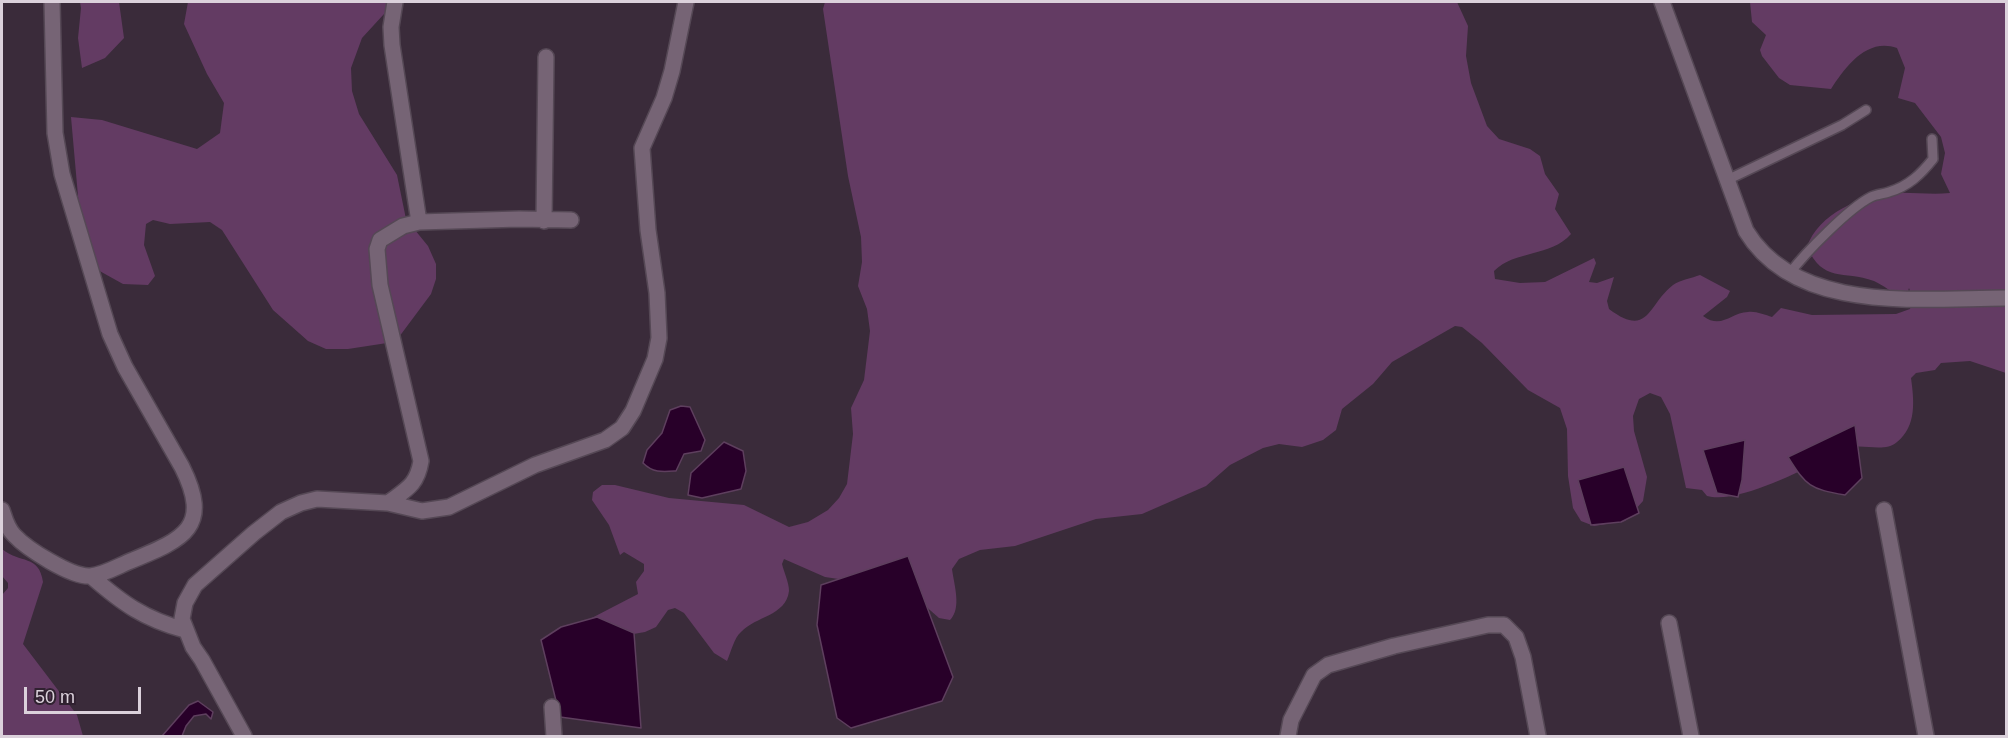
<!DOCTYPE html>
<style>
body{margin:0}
#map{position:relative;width:2008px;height:738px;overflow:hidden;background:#3a2b3a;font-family:Arial,sans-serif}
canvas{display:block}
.frame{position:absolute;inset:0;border:3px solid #dbd1db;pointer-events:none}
.scale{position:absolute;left:24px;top:687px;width:117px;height:27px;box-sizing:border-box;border:3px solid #dbd1db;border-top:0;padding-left:8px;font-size:18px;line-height:21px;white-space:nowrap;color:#dbd1db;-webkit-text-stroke:4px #302130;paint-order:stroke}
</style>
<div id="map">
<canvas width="2008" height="738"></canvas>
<div class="frame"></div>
<div class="scale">50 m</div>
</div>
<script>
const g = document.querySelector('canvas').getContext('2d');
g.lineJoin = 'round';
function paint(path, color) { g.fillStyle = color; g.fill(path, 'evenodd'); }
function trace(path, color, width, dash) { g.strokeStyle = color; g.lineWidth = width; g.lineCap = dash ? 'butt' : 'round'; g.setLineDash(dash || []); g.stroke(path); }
paint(new Path2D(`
 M80,2H119L124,38L105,58L82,68L78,38L81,8Z
 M188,2H395L362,38L351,68L352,91L359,114L397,175L406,219L428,246L436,264V279L431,294L399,337L387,343L348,349H326L308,341L273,310L222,230L210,222L170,224L153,220L146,224L144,245L155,276L148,285L123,284L96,269L81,230L71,117L102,120L197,149L220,133L224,103L207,74L184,24Z
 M825,2H1457L1468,26L1466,56L1471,83L1487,126L1499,139L1530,149L1540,156L1545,174L1559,194L1555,209L1571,234C1551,257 1515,250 1494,271L1495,279L1520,283L1545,282L1594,258L1596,263L1589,282L1597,283L1614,277L1607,301L1609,309C1649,339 1648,304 1673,285C1680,280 1692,278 1700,275L1730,291L1727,297L1703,316C1722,330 1731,312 1748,312C1756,311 1765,315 1772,317L1781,308L1812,315L1896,314L1910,309L1913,299L1909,288L1906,297L1902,298C1893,293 1883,285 1874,281C1843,270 1823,283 1807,247C1818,214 1861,195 1894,193C1912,192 1931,195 1950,193L1941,174L1945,153L1941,137L1915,103L1898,98L1905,68L1897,48C1867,37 1845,67 1831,89L1790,85L1779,78L1762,56L1760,50L1766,35L1752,22L1750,2H2006V373L1970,361L1941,363L1935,370L1916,373L1911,378C1914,400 1917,426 1897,442C1886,452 1867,445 1853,447C1843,449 1832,456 1823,460C1796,473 1736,504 1707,496L1702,490L1686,488L1670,414L1661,397L1650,393L1639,399L1633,416L1634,431L1647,477L1643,501L1625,521L1594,526L1581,521L1573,508L1568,476L1567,429L1560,408L1528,390L1482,343L1462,327L1455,326L1392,362L1373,384L1342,409L1336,430L1323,440L1302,447L1279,444L1263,448L1230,465L1206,486L1142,514L1096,519L1015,546L980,550L959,559L952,569C954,585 962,608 950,620L939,618L906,589L825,577L784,559L782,564C784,572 789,583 789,591C786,616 756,616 741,632C734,638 731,652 727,661L714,653L684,613L675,608L668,610L656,627L645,632L616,637L584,622L638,594L636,582L644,571V564L624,552L620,555L609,525L592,500L593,492L602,485H615L669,498L744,505L789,527L808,522L828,510L839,498L847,484L853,434L851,408L864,380L870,331L867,309L858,286L862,262L861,237L848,176L823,9Z
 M2,549C20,564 39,554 43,582L23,644L77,715L83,736H2V595L8,588V583L2,576Z`), '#633b63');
const water = new Path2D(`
 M681,406L690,407L705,440L701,451L684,454L676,471C662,472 653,473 643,463L647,450L662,433L670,410Z
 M1855,425L1862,478L1845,495C1810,489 1806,486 1788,457Z
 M1745,440L1742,480L1738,497L1717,493L1703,450Z
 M724,442L743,451L746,471L741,489L702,498L688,495L691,473Z
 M1624,467L1639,513L1621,522L1591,525L1578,480Z
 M908,556L953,677L942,701L851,728L837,718L817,625L821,585Z
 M597,617L634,633L641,728L560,717L541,640L561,627Z
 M198,701L213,712L211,719L206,714L194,716L186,726L182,736H162L189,705Z`);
paint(water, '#280029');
trace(water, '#5e3f5e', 1.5);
const lane = new Path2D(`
 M1727,180L1842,125L1866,110
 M1790,273C1805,253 1849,208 1871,197C1877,194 1884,194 1889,192C1909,186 1921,174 1933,159L1932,139`);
const street = new Path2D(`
 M395,2L391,27L392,45L419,222
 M1662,2L1746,231C1797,315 1922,298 2006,298
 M544,221L546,57
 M388,503C407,489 417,485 421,461L380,285L377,249L380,240L403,226L419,222L519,219L571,220
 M2,510C5,519 7,528 14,535C27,549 71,577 90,576C104,575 120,565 133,560C184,539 212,527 182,467L125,367L110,334L62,174L55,133L52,2
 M1884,510L1926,736
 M91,576C122,603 144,619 185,630
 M1669,623L1691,736
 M552,707L554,736
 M244,736L202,660L193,647L182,619L185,603L195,585L254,533L281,512L301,503L317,499L388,503L422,511L449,507L535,465L605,440L622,428L633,411L655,359L659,338L657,293L648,230L642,148L664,98L672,71L686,2
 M1288,736L1291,720L1314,675L1328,665L1394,646L1488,625H1504L1516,637L1523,657L1538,736`);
trace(lane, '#554855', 12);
trace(street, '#554855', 18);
trace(lane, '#766475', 9);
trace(street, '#766475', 15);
</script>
